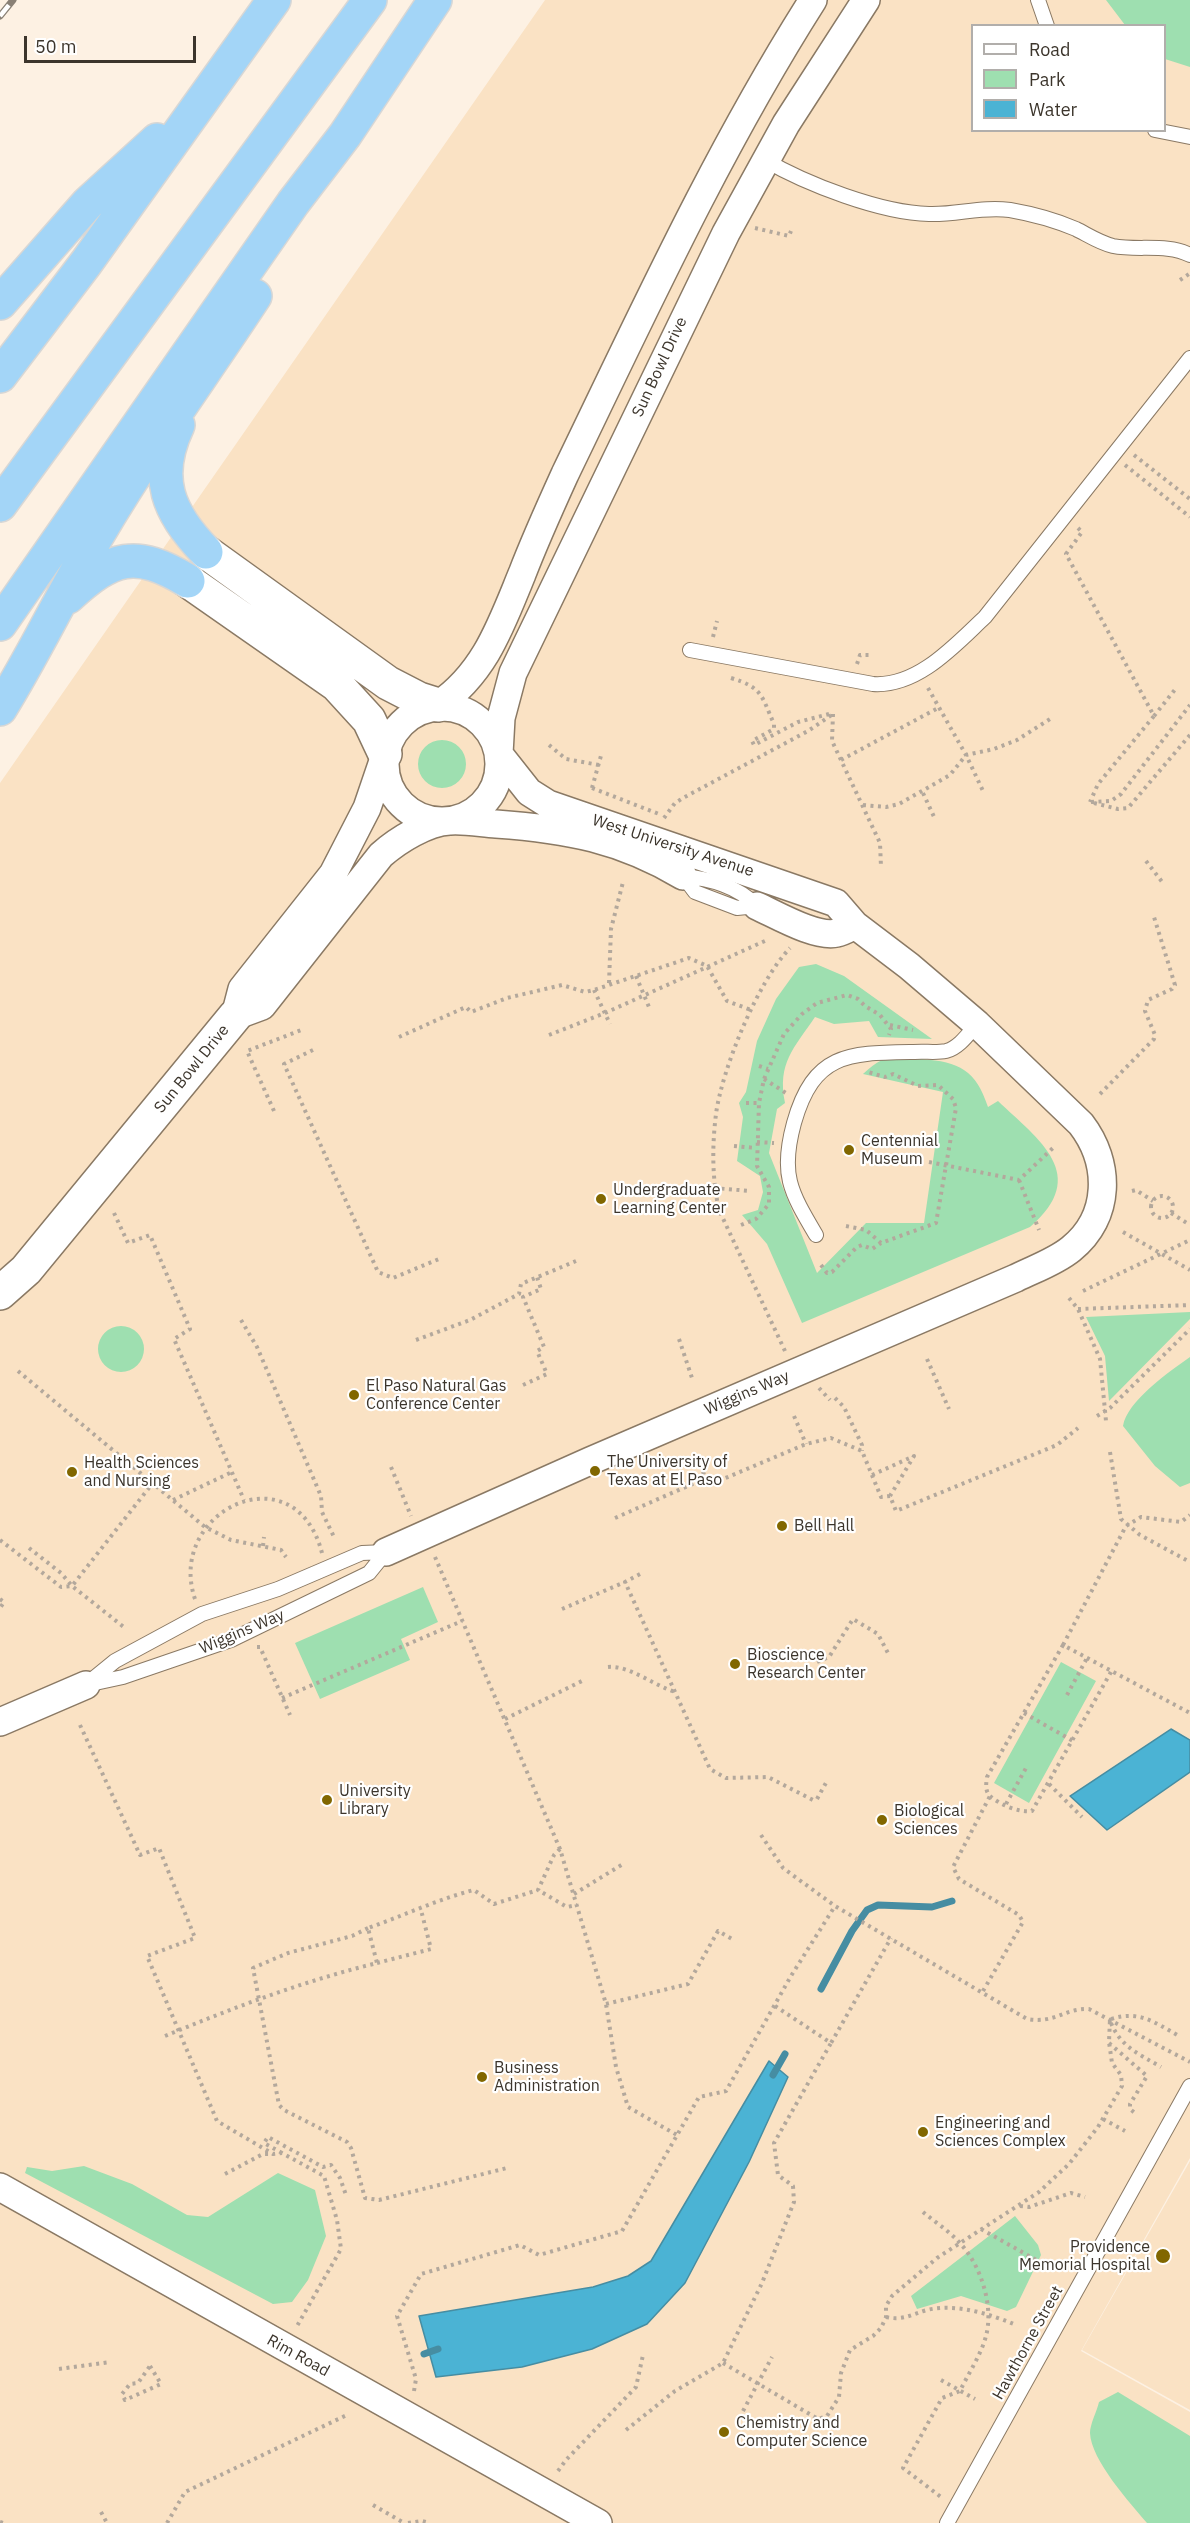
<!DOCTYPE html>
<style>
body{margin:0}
#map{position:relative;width:1190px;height:2523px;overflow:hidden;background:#fdf1e3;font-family:"IBM Plex Sans",sans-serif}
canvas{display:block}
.legend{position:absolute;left:971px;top:24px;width:195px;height:108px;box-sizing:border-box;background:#fff;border:2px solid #b1aeab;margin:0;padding:8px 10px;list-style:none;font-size:18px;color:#3c352c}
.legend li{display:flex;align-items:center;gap:12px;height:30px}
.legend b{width:30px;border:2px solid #b1aeab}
.scale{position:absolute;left:24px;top:36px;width:172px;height:27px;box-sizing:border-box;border:3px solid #3c352c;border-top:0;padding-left:8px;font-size:18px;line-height:21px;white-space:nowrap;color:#3c352c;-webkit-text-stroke:4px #fff;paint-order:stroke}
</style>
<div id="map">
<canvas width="1190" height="2523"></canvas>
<ul class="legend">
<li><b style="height:8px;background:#fff"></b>Road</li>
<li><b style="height:16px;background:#9edfb0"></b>Park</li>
<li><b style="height:16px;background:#4bb3d4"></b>Water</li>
</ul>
<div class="scale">50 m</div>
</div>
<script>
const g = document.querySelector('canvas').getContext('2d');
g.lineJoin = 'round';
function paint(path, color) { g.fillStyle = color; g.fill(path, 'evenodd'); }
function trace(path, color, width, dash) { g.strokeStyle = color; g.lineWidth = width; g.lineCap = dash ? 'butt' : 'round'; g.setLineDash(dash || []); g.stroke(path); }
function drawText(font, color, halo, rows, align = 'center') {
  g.font = font + ' "IBM Plex Sans",sans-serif'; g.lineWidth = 4.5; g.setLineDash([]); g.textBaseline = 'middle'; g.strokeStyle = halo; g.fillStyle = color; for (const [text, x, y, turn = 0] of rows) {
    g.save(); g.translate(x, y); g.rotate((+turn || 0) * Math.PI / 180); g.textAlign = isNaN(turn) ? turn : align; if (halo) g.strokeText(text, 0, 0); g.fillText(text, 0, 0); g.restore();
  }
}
paint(new Path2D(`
 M545,0H1190V2158L1081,2351L1190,2412V2523H0V783ZM972,26H1164V130H972Z
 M1190,2161V2410L1082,2350Z`), '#fae2c4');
paint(new Path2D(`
 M1106,0H1190V67L1165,59L1164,26L1125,25Z
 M418 764a24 24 0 1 1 48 0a24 24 0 1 1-48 0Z
 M816,964L844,976L932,1039L878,1037L869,1021L834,1024L815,1017C794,1048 777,1063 785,1103L777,1109L769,1153L817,1273L866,1223H924L943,1092L863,1074C885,1053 893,1056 922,1059C959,1062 976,1070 988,1107L998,1101C1039,1140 1091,1175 1030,1227L802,1323L767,1244L742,1215L758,1210L763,1192L760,1176L737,1161L743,1117L739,1103L746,1092L757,1041L776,999L799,967Z
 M1190,1312V1319L1109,1401L1105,1356L1086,1317Z
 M98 1349a23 23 0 1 1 46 0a23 23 0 1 1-46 0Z
 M1190,1357V1483L1180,1487L1155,1466L1123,1426C1127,1401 1169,1372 1190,1357Z
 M423,1587L438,1622L401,1639L410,1660L320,1699L295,1643Z
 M1061,1662L1096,1681L1029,1803L994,1783Z
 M84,2166L132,2184L187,2215L208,2217L278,2173L315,2190L326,2236L308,2280L292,2302L273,2304L25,2173L27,2167L52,2171Z
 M1015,2216L1038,2245L1041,2255L1016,2307L1007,2311L961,2296L917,2309L911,2296Z
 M1118,2392L1190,2436V2523H1147C1130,2503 1091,2460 1090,2433C1090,2424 1097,2411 1099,2402Z`), '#9edfb0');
const water = new Path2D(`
 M1171,1729L1190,1740V1772L1107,1830L1070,1796Z
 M769,2061L788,2077L749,2162L685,2283L647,2324L592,2349L522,2367L436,2377L419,2316L593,2287L628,2276L651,2261Z`);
paint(water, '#4bb3d4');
trace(water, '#468da2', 1.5);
trace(new Path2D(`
 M821,1989L852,1931L867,1910L878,1905L932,1907L952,1901
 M773,2075L785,2054
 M424,2354L438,2349`), '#468da2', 7);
const lane = new Path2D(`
 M1038,0L1047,26
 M1155,130L1190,137
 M765,160C806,184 881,213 929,214C957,215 982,206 1010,210C1033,214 1055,220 1076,229C1088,235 1100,243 1113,246C1138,251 1167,243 1190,255
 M690,650L873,684C918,687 955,645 985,617L1190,358
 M683,876L695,892L737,908L757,906
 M683,876C711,879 737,886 757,906
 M816,1235C790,1191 780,1174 794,1123C814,1052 849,1053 914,1052C924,1051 936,1053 946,1051C959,1048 969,1033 977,1024
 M88,1683L115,1661L202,1614L278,1589L362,1553L386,1552
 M86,1685L123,1677L231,1640L369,1573L386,1552
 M947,2523L1190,2086`);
const street = new Path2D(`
 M438,705C485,673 501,625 522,574C535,540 550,507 565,474C643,313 717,151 813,0
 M385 764a57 57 0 1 1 114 0a57 57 0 1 1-114 0Z
 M757,906C777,915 816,938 837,933C843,932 849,928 855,925
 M235,1016L262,1006L381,855C398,840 427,822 450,821C465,820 481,823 496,824C567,829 621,839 683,876
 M235,1016L242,989L333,874L367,808L383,761
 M386,1552L590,1461L1016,1278C1034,1269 1055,1262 1071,1249C1111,1217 1111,1163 1081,1124L977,1024L909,966L855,925L836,903L548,804L529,792L499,754L501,718L513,673L726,233L786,124L866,0
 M0,1722L86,1685
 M0,2187L598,2523`);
const secondary = new Path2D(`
 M206,552L388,683L419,699L438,705
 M188,581L337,685L369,720L385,754
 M0,1293L26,1270L235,1016`);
const highway = new Path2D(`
 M0,303L88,203L157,140
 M0,376L86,263L274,0
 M178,425C153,478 168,513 206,552
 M0,505L370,0
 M68,597C113,556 135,549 188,581
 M0,624L293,203L345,135L435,0
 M0,709C31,659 56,607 85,557C136,466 198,383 255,296`);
trace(lane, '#8a7964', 16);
trace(street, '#8a7964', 30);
trace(secondary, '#8a7964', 36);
trace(highway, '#d8d7d5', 36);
trace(new Path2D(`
 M755,228L789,236L791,231
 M1180,280L1189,274
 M1134,455L1190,499
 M1125,465L1190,517
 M1078,528L1082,532L1066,554L1154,716L1098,784L1090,802
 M713,637L717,621
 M857,664L860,655H869
 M731,678C763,688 761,695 774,724V729L752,741L754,745L798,722L829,714
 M928,688L966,755L984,793
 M833,714L832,741L880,843L881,867
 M1154,716L1177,687
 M549,745L566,759L599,765
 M841,760L940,707
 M592,788L659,814
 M592,788L602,752
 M923,793L935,819
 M1091,802L1111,801L1121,794L1190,705
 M1094,803L1118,809L1128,808L1190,735
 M863,805L886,807L899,804L950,775L966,755L994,749L1017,740L1050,719
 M664,818L675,803L683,798L808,731L833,714
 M1146,861L1163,883
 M636,976L649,1007
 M609,983L611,929L623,882
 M594,990L610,1024
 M890,1025L913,1030
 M549,1035L605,1013L767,940
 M399,1037L466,1007L471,1012L507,998L562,985L585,992L594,990L689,958L707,966L727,1001L751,1010
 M313,1050L284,1064L378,1272L393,1278L439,1259
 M759,1066L768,1069
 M764,1079L786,1093
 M1100,1094L1154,1039L1155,1035L1145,1011L1148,1000L1172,989L1175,985L1154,917
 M746,1103H759
 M274,1111L247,1051L304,1029
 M757,1142L774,1143
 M734,1146L756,1148
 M929,1162L1019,1180L1054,1147
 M1019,1180L1039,1230
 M714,1188L750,1191
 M1132,1191L1136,1190L1153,1201
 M1151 1207a11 11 0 1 1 22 0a11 11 0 1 1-22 0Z
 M114,1213L128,1243L150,1235L190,1329L174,1339L244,1500
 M1171,1213L1190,1225
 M741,1225L756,1219L769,1204V1187L757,1166L759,1103L764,1079L784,1034L802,1014L817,1003L847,995L858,999L865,1006L880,1015L891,1029L889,1035
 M846,1226L866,1230L881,1243L936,1223L956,1108L953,1099L938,1085L918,1086L893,1074L885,1077L868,1072
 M1123,1232L1190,1270
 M821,1265L827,1273L832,1272L857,1247L862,1245L872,1249L881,1243
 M1083,1291L1190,1240
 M1069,1298L1078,1309L1100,1359L1106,1421
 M1078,1309L1190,1305
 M241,1320L257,1347L321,1496L322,1512L334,1537
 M679,1339L693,1381
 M416,1340L470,1320L519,1294L521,1284L576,1261
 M785,1351L719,1210C712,1179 712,1146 716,1114C722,1069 758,981 790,948
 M927,1359L949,1409
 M18,1371L205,1527L231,1540L281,1550L286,1557
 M523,1385L547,1374L537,1351L544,1347L523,1297L541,1289L537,1277
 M819,1388L830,1400
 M835,1398L844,1407L862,1445V1451
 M794,1416L806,1444
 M1097,1416L1110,1408L1190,1329
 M1110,1452L1121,1519L1140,1535L1190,1562
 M697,1458L708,1484
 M391,1467L411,1516
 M872,1475L914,1456L890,1496
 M173,1500L232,1472
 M615,1518L697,1482L709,1485L806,1444L831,1438L862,1451L881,1497L890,1496L896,1511L1057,1445L1078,1428
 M0,1540L61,1587L72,1586L125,1628
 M263,1546L264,1537
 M29,1548L61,1573L72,1586L152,1484
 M435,1557L560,1849L606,2004L616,2067L628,2107L677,2135
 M640,1574L625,1582L710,1769L726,1778L768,1777L813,1800L817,1799L827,1781
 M0,1599L4,1602L0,1608
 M195,1599C165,1511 295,1449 322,1553
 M562,1609L625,1582
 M1063,1645L1126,1526L1141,1517L1181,1522L1190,1515
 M257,1647H260L290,1715
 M817,1662L829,1657L853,1619L878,1634L889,1655
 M608,1667C629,1665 653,1685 675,1692
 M1111,1672L1032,1811C1020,1813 1000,1805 990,1796C985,1791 986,1784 987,1777L1063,1645L1190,1713
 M1067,1695L1087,1658
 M282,1698L462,1621
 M1024,1713L1073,1741
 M505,1719L582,1681
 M80,1725L140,1855L159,1848L195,1938L147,1956L217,2121L273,2154L282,2153L324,2176L337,2220L341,2249L297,2326
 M1049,1784L1082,1817
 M1006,1804L1026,1768
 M761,1835L783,1868L835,1906L1027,2019C1055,2024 1064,2008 1089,2009L1190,2062
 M560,1849L554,1855L538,1890L567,1907L577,1905
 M574,1894L623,1864
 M368,1928L352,1936L288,1953L253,1968L279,2105L284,2110L347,2142L351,2148L365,2198L379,2200L507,2168
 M377,1963L431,1949L421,1910
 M983,1991L1023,1922L1019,1915L959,1879L953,1867L990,1796
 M606,2004L688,1984L718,1931L732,1939
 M775,2006L831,2043L891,1938
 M1111,2019C1139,2010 1154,2022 1179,2036
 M1111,2023C1121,2047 1139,2054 1161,2067
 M165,2036C235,2007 304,1981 377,1963L368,1928C403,1916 438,1899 474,1890L494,1904L538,1890
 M1109,2043L1147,2076L1130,2104V2109L1135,2113
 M1103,2119L1125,2131
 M282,2153L264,2143L268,2137L323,2167L331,2165L340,2178L346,2195
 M225,2174L263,2154H272
 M1020,2206L1029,2207L1071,2193L1085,2197
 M923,2212C935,2222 949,2231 959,2242C981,2265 994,2306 986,2336C981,2355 968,2374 960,2391L942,2398L903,2468L941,2497
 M981,2229L1047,2266
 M886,2317C903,2321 912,2314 927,2310C956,2303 990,2314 1016,2325
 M723,2363L818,2419L827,2416L839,2397L841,2373L850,2350L873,2336L881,2328L886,2317V2306L892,2296L937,2258L1039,2192L1069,2164L1098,2127L1122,2086L1121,2075L1112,2063L1109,2042L1110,2019
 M150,2366L161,2384L125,2400L122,2394L130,2384L138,2383Z
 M59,2369L111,2362
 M941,2380L975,2399
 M414,2391L416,2379L397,2316L421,2274L520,2245L539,2255L622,2231L699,2097L726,2091L791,1976L835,1906
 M626,2430L675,2391L723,2363L762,2283L794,2202L793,2186L778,2175L774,2143L831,2043
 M558,2471L566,2460L636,2387L643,2355
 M373,2505L404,2523
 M101,2512L107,2523
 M0,2522L3,2523
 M167,2523L185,2492L349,2414
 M408,2523L422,2521L430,2523`), '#b3a89c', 4, [3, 4.5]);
trace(lane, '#fff', 14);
trace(street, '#fff', 27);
trace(secondary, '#fff', 33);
trace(highway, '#a3d5f7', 33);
const rail = new Path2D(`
 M0,16L13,0`);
trace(rail, '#898075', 7);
trace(rail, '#fff', 4.5, [14]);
trace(new Path2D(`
 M743,2411L772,2357`), '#b3a89c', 4, [3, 4.5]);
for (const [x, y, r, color] of [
 [849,1150,6,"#816700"],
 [601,1199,6,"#816700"],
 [354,1395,6,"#816700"],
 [595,1471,6,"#816700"],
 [72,1472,6,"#816700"],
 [782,1526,6,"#816700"],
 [735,1664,6,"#816700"],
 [327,1800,6,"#816700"],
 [882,1820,6,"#816700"],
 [482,2077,6,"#816700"],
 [923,2132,6,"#816700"],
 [1163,2256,8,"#816700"],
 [724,2432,6,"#816700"]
]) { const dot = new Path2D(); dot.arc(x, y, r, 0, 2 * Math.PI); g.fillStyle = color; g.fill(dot); trace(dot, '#fff', 2); }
drawText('16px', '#3c352c', '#fff', [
 ["Sun Bowl Drive",660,367,-65],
 ["West University Avenue",673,846,18],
 ["Sun Bowl Drive",192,1069,-51],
 ["Wiggins Way",747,1393,-23],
 ["Wiggins Way",242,1632,-23],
 ["Hawthorne Street",1028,2343,-61],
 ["Rim Road",298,2356,29]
]);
drawText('16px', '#3c352c', '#fff', [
 ["Centennial",861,1141],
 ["Museum",861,1159],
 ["Undergraduate",613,1190],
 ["Learning Center",613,1208],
 ["El Paso Natural Gas",366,1386],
 ["Conference Center",366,1404],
 ["The University of",607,1462],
 ["Texas at El Paso",607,1480],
 ["Health Sciences",84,1463],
 ["and Nursing",84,1481],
 ["Bell Hall",794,1526],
 ["Bioscience",747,1655],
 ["Research Center",747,1673],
 ["University",339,1791],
 ["Library",339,1809],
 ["Biological",894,1811],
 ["Sciences",894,1829],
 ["Business",494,2068],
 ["Administration",494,2086],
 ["Engineering and",935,2123],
 ["Sciences Complex",935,2141],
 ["Providence",1150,2247,"right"],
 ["Memorial Hospital",1150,2265,"right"],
 ["Chemistry and",736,2423],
 ["Computer Science",736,2441]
], 'left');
</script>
